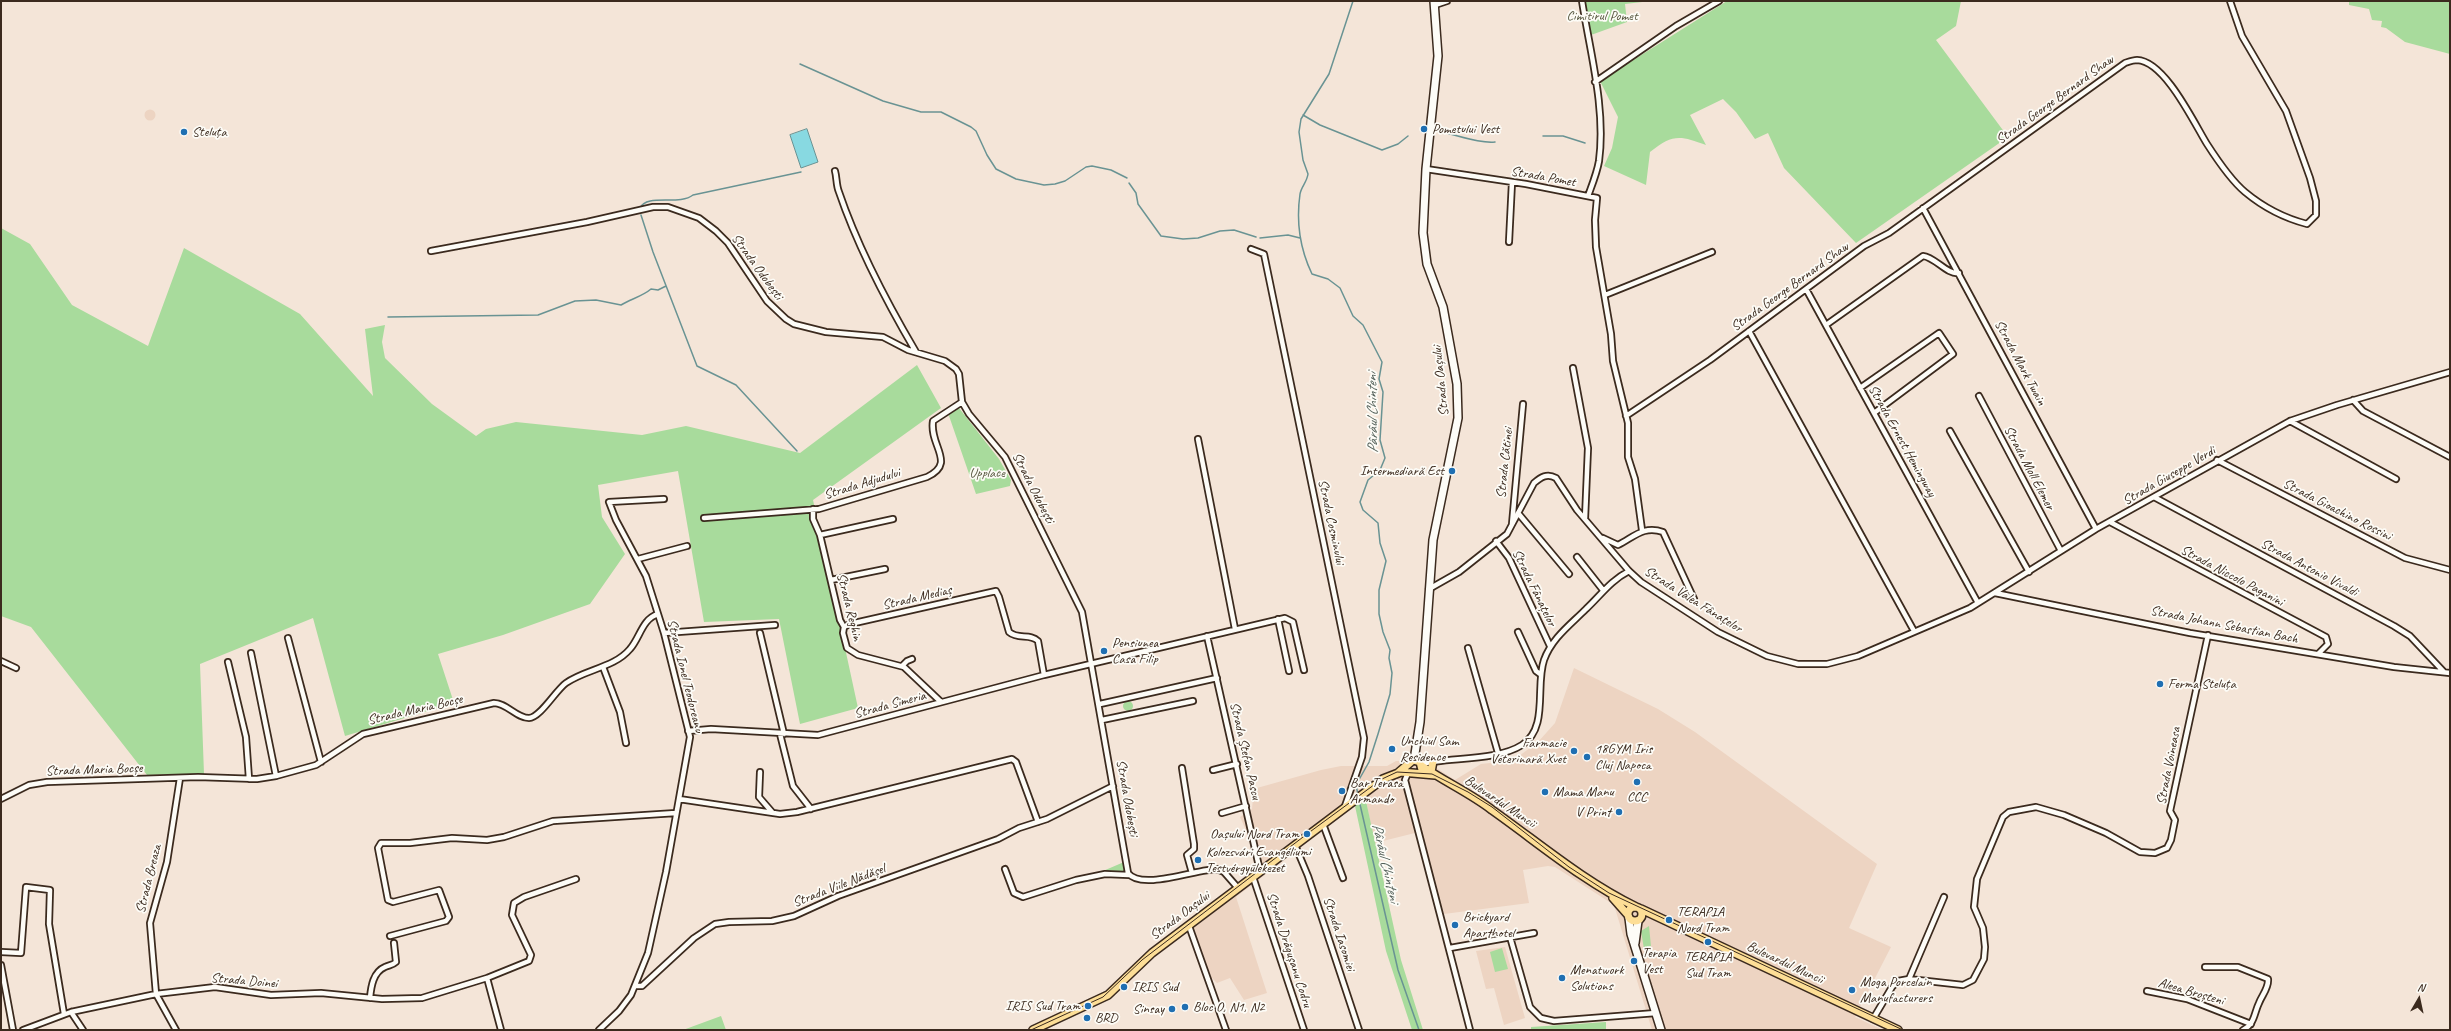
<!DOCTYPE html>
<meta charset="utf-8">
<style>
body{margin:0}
#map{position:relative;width:2451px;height:1031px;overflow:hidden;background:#f4e5d8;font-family:Caveat,sans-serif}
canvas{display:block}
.frame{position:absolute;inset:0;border:2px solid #3b2a1e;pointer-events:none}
.north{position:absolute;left:2399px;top:979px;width:40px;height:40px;-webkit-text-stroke:3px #fdfcf7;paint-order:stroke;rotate:9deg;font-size:11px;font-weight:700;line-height:16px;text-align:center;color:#3b2a1e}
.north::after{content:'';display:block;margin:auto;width:14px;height:18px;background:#3b2a1e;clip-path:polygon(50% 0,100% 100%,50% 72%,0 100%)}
</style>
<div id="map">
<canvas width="2451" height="1031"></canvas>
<div class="frame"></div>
<div class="north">N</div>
</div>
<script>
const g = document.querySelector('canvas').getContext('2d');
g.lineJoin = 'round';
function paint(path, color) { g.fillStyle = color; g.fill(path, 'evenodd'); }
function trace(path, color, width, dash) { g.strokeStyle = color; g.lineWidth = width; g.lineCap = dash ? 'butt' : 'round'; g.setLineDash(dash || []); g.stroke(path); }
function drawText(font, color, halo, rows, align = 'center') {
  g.font = font + ' Caveat,sans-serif'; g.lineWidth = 3.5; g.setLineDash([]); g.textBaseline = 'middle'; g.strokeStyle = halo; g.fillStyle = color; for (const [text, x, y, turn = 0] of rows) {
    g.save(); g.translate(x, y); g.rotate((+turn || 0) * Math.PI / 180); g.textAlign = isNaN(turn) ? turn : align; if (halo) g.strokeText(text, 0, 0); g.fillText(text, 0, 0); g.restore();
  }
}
paint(new Path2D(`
 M144.5 115a5.5 5.5 0 1 1 11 0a5.5 5.5 0 1 1-11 0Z
 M1574,668L1658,709L1695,732L1877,864L1849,928L1891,947L1855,1017L1883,1030H1652L1614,905L1555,867L1548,866L1523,870L1529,903L1444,914L1419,832L1375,843L1366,801L1355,806L1236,897L1267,993L1244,1000L1230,978L1217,983L1211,977L1193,927L1233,897L1262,866L1240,817L1252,809L1253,798L1257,788L1321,770L1341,766H1387L1396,761H1418L1435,767L1455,780L1481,764L1499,762L1519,756L1538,742L1555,723Z
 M1505,947L1525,1018L1504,1025L1494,988L1486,989L1476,951Z`), '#edd4c2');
paint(new Path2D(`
 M1585,1H1651L1625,4L1627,22L1591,35Z
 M1727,1H1961L1956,26L1936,40L2008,137L1856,243L1784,168L1768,133L1755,139L1736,112L1723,99L1690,115L1706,145C1680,135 1672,134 1650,152L1646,185L1604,166L1612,148L1618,117L1600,81Z
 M2349,1H2450V54L2405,42L2386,28L2381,27L2382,21L2372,20L2369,9L2349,5Z
 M1,228L30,244L72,305L148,346L184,248L300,314L373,396L365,329L385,325L382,342L385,358L432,404L476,436L486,429L516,422L642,435L686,426L800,453L917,365L941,408L813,500L858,708L800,724L779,619L704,622L678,471L598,485L602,517L625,554L590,604L503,635L438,654L454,703L345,736L313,618L200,664L204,774L147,775L31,627L1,616Z
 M959,408L999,459L1011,480L1010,486L976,494L948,413Z
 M1123 706a5 5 0 1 1 10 0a5 5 0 1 1-10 0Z
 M1366,801L1401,960L1423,1030H1412L1386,951L1355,806Z
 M1124,862L1126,872L1103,871Z
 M1649,926L1651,946L1644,949L1641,931Z
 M1502,948L1508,969L1495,972L1490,952Z
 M721,1016L726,1030H683Z
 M1606,1022V1030H1531V1027Z`), '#a8db9c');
const water = new Path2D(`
 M807,129L818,162L801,168L790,135Z`);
paint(water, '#88d9e1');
trace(water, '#699393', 1);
trace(new Path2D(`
 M1353,1L1329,74L1301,119L1299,132L1303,160L1308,174C1307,182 1301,187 1300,194C1296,222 1300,249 1312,274L1328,279L1340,288L1353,316L1363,325L1382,362L1379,379L1383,392L1380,440L1385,458L1380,470L1368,480L1360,502L1363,510L1378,523L1380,543L1386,561L1379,590V614L1383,632L1390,650L1389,658L1392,673L1390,694L1378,734L1369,762L1356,785L1358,795
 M800,64L883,101L921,112H941L971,127L976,131L987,155L996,169L1016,179L1044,185L1055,184L1065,181L1086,167L1092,166L1111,170L1127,178
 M1303,115L1320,125L1382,150L1398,144L1408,136
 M1437,131C1455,134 1479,144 1495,142
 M1543,136H1563L1585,143
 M1129,183L1136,193L1138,204L1161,236L1183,239L1198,238L1220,231L1234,230L1256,237
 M640,208C647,193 679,206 693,195L801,172
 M641,215L653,252L697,366L736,385L797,451
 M1260,238L1288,235L1300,238
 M388,317L538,315L575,301L596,300L621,305C631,299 643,296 651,289L658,290L666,286
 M1359,800L1398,970L1419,1030`), '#699393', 1.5);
const minor = new Path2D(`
 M1582,1C1590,52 1606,109 1599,161C1597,173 1592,185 1588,196
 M1435,5L1447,1
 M1595,82L1676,26L1719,1
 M1426,169L1526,184L1597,198L1595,220L1596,247L1611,334L1613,361L1628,423V457L1635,479L1642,530
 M835,171C837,178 836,185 839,192C858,248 886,301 916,352
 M1923,208L2096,529
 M1509,242L1512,182
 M1251,249L1264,254L1364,738L1362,757L1345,806
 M431,251L587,222L653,207H668L699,218L716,231L728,243L767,301L786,319L794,324L826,332L883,337L908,350L945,361L956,369L959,374L962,402L969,414L1005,457L1082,612L1128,873C1141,891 1197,869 1217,869L1224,872L1238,888
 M1806,289L1978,603
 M1605,295L1712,252
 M1826,325L1923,256C1935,257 1947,275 1959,273
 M1749,331L1914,631
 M1573,368L1588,448L1585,519
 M1860,388L1939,333L1953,354L1874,413
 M1979,396L2061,551
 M2353,400L2363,411L2450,457
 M1626,416L1710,360L1864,246L1889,233L2125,63C2128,62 2133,60 2137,60C2165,61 2194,123 2207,144C2216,158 2233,182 2245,192C2263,207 2284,218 2307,224L2316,215V201L2310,178L2286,111L2242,36L2230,1
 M2290,421L2396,479
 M1950,431L2029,572
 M1198,439L1235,629
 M2217,460L2405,558L2450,570
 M2154,497L2394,626L2410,636L2444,672
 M813,509V519L820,535L840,620L844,627L843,633L847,648L858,655L904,667L941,702
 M1518,513L1569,574
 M704,518L819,509L927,477C957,463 929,446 933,421L962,402
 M2110,522L2326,637L2328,644L2318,654
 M1512,524L1523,404
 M820,535L893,519
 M1603,538L1618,545C1634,537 1644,525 1663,532L1694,599
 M1496,541L1509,558L1550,646
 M1577,557L1603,590
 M638,559L687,546
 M831,580L885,569
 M1429,589L1459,572L1507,534L1534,483C1541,477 1547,473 1556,478L1577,510L1629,571L1641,582L1718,632L1767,656L1798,664H1827L1858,656L1970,608L2096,529L2290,421L2337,405L2450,372
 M1995,593L2190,633L2394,667L2450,673
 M1278,619L1289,671
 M844,627L850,624L996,591L999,597L1009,632C1018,640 1030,633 1038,641L1044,675
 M1518,632L1536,671L1540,674
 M664,633L775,625
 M760,633L784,734
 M1207,636L1260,871
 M288,638L321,762
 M1468,648L1498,753
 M251,653L276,776
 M1,661L16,668
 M228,662L246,737L249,779
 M902,666L907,661L912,659
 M603,667L620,712L626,743
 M1100,704L1217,678
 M1102,720L1193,701
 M688,731L711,729L818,735L1044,675L1285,618L1293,622L1304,670
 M780,734L793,786L811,809
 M1421,764C1450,757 1497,761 1522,745C1549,728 1535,686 1544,660C1552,638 1570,625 1586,609C1601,595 1610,581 1629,571
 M1182,768L1194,844V849L1187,855L1192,873
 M1213,770L1237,764
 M760,772L759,797L772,812
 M1408,773L1405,780L1470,1030
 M1,799L29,785L47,782L198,777L257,779L276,776L316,765L363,734L494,703C507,703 516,718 529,718C540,718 556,690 566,683C586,669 614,668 630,649C640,638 642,619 658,614
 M679,799L780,814L797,812L1012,759L1016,762L1038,822
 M1222,813L1246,806
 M1323,824L1343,878
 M1295,845L1308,876L1359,1030
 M1005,869L1014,893L1023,897L1076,880L1105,874L1129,875
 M1253,877L1304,1030
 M1189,926L1226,1030
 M390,936L446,921L449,917L439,890L393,902L388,900L378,848L381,843H410L452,838L487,840L504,837L553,821L676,813
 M1510,937L1530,1007L1541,1018L1554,1021L1656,1013
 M1450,948L1534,933
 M1,952L21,953L26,887L50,890L49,924L64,1014
 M1,965L13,1030
 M2205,967H2238L2268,979C2269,988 2262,995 2259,1003C2254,1013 2255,1024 2243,1030
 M487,978L501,1030
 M1909,979L1944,897
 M637,986H642L694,938L715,924L729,922L772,921L794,916L838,896L998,839L1019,828L1047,819L1113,786
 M2147,991L2187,999L2251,1024
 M370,998C371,987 373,972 385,967C389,965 393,965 396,962L394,943
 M71,1012L83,1030
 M1873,1019L1892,987L1898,981L1909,979L1963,985L1973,980L1984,959L1985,947L1983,928L1974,907L1977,879L2003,817L2009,812L2036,807L2064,815L2106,833L2140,852L2155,853L2167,848L2171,840L2175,820L2170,811L2208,635
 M23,1030L71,1012L156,994L215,987L271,995L321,993L382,999L422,998L487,978L529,961L531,955L512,915L514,903L524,897L576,879
 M176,1030L156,994L150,923L167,862L180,778
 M599,1030L619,1011L631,995L648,953L666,872L690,737L664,633L646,576L616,520L609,502L664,499`);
const secondary = new Path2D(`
 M1414,760L1420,722L1433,540L1458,418L1457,384L1443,307L1427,264L1423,233L1426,169L1438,56L1434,1
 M1629,918L1631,934L1661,1030
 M1635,943L1638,921`);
const primary = new Path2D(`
 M1422,766C1445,782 1470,793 1492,810C1540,844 1583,881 1636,907
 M1431,772L1433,761
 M1398,773L1413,760L1420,762L1422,770
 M1613,898L1628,915
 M1628 914a7 7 0 1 1 14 0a7 7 0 1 1-14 0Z
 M1641,909L1898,1030
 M1033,1030L1108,995L1152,953L1383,779L1401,772L1435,775`);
trace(minor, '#3b2a1e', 8);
trace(secondary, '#3b2a1e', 10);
trace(primary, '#3b2a1e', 10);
trace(minor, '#fdfcf7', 4.5);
trace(secondary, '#fdfcf7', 7);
trace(primary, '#fdde96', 7);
trace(new Path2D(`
 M1031,1030L1103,997L1142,960L1307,834L1382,779L1397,772L1432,774L1468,792L1492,807L1569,867L1609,893L1903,1030`), '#3b2a1e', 1);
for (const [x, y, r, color] of [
 [1424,129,4,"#1f6fb2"],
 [184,132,4,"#1f6fb2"],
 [1452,471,4,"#1f6fb2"],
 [1104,651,4,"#1f6fb2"],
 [2160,684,4,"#1f6fb2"],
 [1392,749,4,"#1f6fb2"],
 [1574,751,4,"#1f6fb2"],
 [1587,757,4,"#1f6fb2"],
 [1637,782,4,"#1f6fb2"],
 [1342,791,4,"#1f6fb2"],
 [1545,792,4,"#1f6fb2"],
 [1619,812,4,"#1f6fb2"],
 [1307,834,4,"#1f6fb2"],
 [1198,860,4,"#1f6fb2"],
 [1669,920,4,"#1f6fb2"],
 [1455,925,4,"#1f6fb2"],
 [1708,942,4,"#1f6fb2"],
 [1634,961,4,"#1f6fb2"],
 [1562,978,4,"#1f6fb2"],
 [1124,987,4,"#1f6fb2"],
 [1852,990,4,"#1f6fb2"],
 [1088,1006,4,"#1f6fb2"],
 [1185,1007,4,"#1f6fb2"],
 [1172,1009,4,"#1f6fb2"],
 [1087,1018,4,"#1f6fb2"]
]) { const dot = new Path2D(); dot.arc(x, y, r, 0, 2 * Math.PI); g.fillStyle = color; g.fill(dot); trace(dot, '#fdfcf7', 1.5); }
drawText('14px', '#56563e', '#fdfcf7', [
 ["Cimitirul Pomet",1602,16],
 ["Upplace",987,473]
]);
drawText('14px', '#3b2a1e', '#fdfcf7', [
 ["Strada George Bernard Shaw",2055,100,-36],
 ["Strada Pomet",1543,177,10],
 ["Strada Odobești",757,267,54],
 ["Strada George Bernard Shaw",1790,287,-36],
 ["Strada Mark Twain",2020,363,62],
 ["Strada Oașului",1441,381,-96],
 ["Strada Ernest Hemingway",1902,441,61],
 ["Strada Cătinei",1505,463,-84],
 ["Strada Moll Elemer",2029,468,62],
 ["Strada Giuseppe Verdi",2169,476,-30],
 ["Strada Adjudului",862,484,-17],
 ["Strada Odobești",1033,488,63],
 ["Strada Gioachino Rossini",2337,510,27],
 ["Strada Cosminului",1331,522,78],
 ["Strada Antonio Vivaldi",2309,568,28],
 ["Strada Niccolo Paganini",2232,576,28],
 ["Strada Fânațelor",1534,588,64],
 ["Strada Mediaș",917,598,-13],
 ["Strada Valea Fânațelor",1693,600,32],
 ["Strada Reghin",849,607,76],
 ["Strada Johann Sebastian Bach",2224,625,11],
 ["Strada Ionel Teodoreanu",685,676,76],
 ["Strada Simeria",890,705,-15],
 ["Strada Maria Bocșe",415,710,-13],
 ["Strada Ștefan Pascu",1245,751,77],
 ["Strada Voineasa",2169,766,-79],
 ["Strada Maria Bocșe",94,770,-2],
 ["Strada Odobești",1127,798,80],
 ["Bulevardul Muncii",1500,802,34],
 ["Strada Breaza",149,879,-76],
 ["Strada Viile Nădășel",839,886,-21],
 ["Strada Oașului",1180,916,-37],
 ["Strada Iasomiei",1339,934,72],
 ["Strada Drăgușanu Codru",1289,950,72],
 ["Bulevardul Muncii",1785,963,25],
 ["Strada Doinei",244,981,5],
 ["Aleea Broșteni",2191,992,16]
]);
drawText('14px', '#3b2a1e', '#fdfcf7', [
 ["Pometului Vest",1432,129],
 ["Steluța",192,132],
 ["Intermediară Est",1444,471,"right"],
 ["Pensiunea",1112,643],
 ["Casa Filip",1112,659],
 ["Ferma Steluța",2168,684],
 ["Unchiul Sam",1400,741],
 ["Residence",1400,757],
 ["Farmacie",1566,743,"right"],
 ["Veterinară Xvet",1566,759,"right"],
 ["18GYM Iris",1595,749],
 ["Cluj Napoca",1595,765],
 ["Bar Terasa",1350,783],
 ["Armando",1350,799],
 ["Mama Manu",1553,792],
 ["CCC",1637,797,"center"],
 ["V Print",1611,812,"right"],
 ["Oașului Nord Tram",1299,834,"right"],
 ["Kolozsvári Evangéliumi",1206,852],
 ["Testvérgyülekezet",1206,868],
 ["TERAPIA",1677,912],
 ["Nord Tram",1677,928],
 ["Brickyard",1463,917],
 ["Aparthotel",1463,933],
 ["Terapia",1642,953],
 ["Vest",1642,969],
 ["TERAPIA",1708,957,"center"],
 ["Sud Tram",1708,973,"center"],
 ["Menatwork",1570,970],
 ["Solutions",1570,986],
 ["Moga Porcelain",1860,982],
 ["Manufacturers",1860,998],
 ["IRIS Sud",1132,987],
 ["IRIS Sud Tram",1080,1006,"right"],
 ["Bloc O, N1, N2",1193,1007],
 ["Sinsay",1164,1009,"right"],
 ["BRD",1095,1018]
], 'left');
drawText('italic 15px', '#525f58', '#fdfcf7', [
 ["Pârâul Chinteni",1373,413,-91],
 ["Pârâul Chinteni",1385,863,77]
]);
</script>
